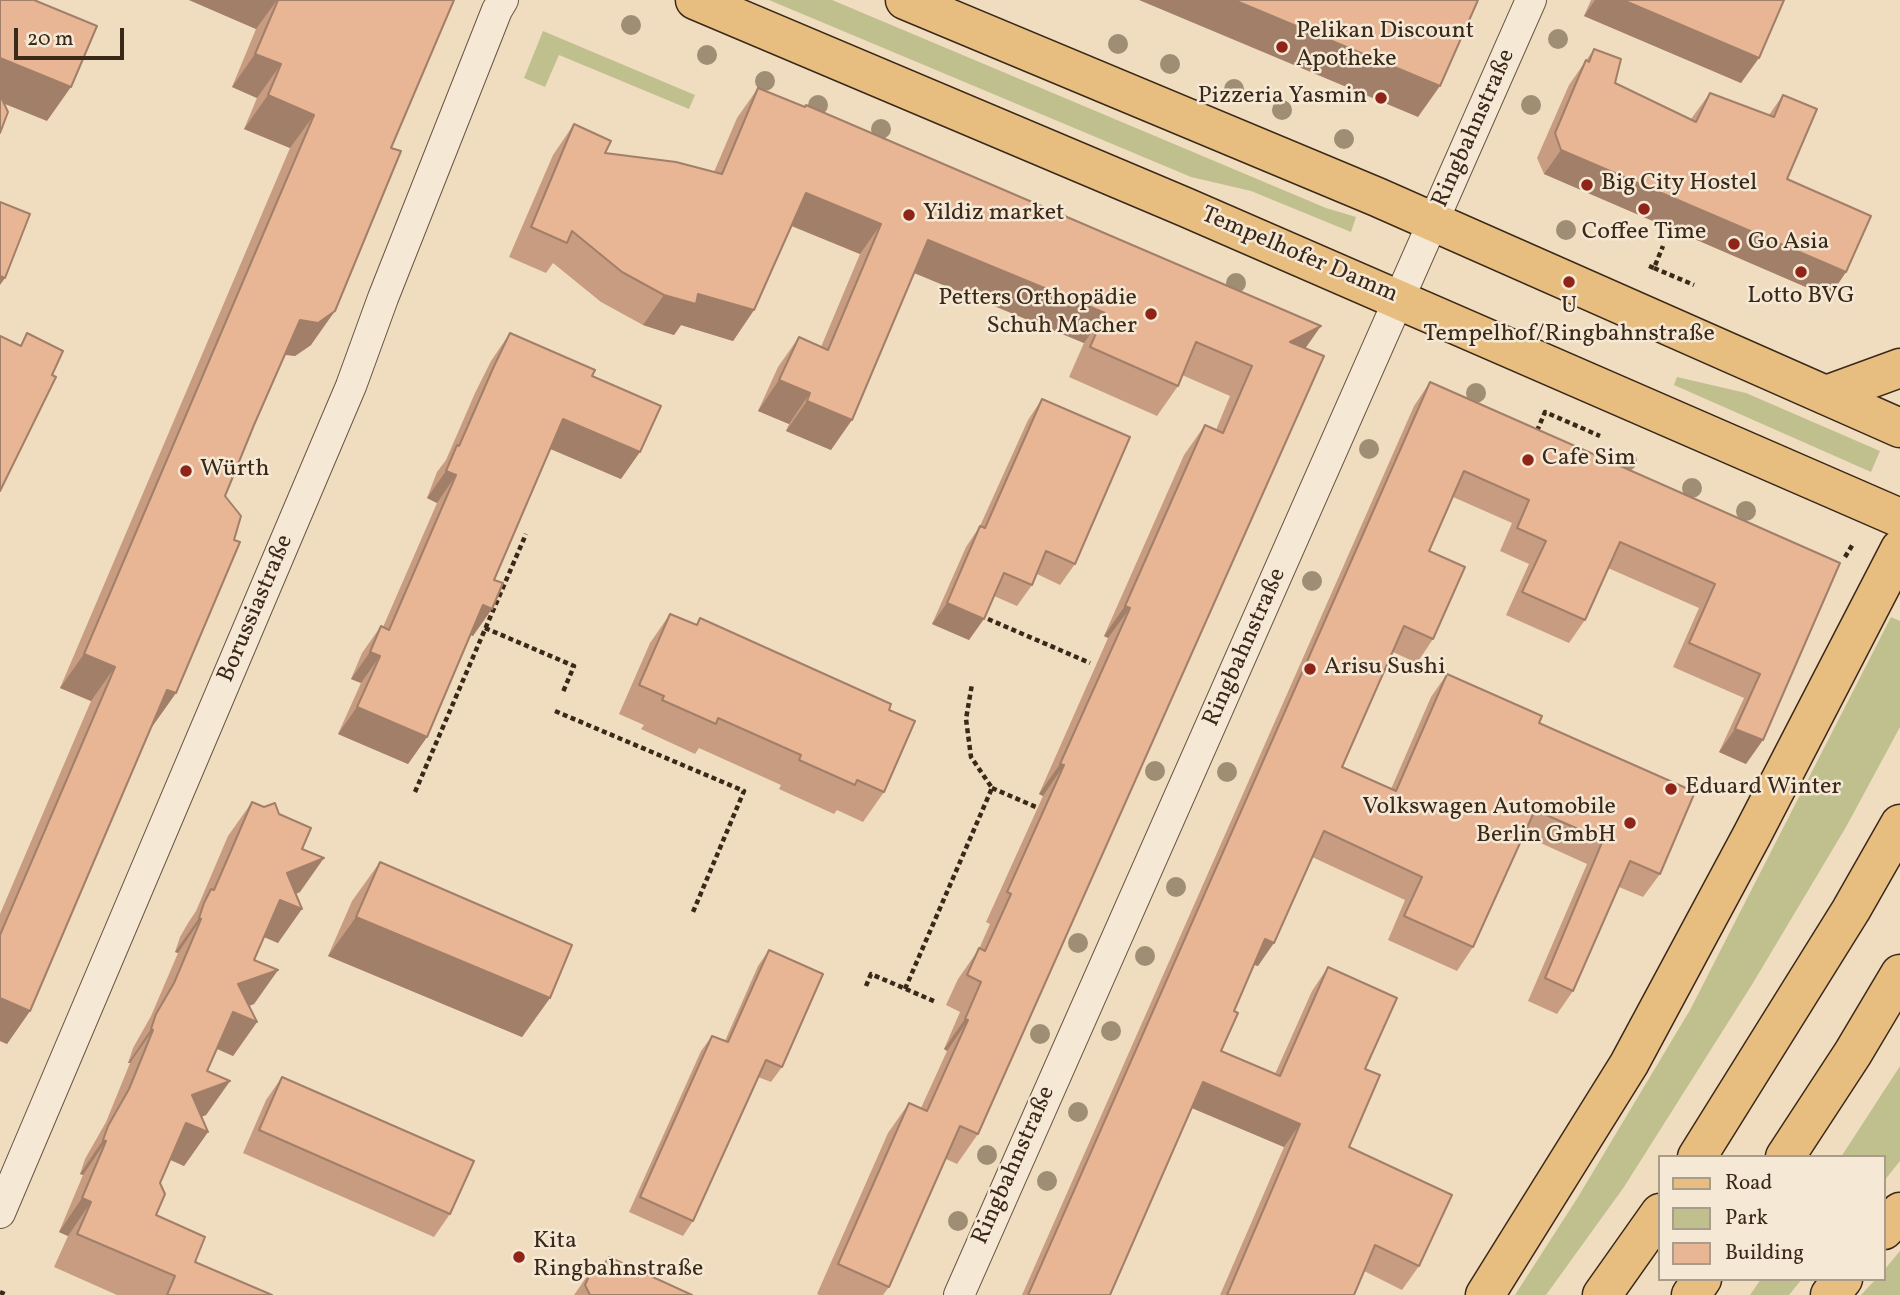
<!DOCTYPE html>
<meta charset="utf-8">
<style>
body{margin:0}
#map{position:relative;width:1900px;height:1295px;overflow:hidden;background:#f0ddc0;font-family:Vollkorn,serif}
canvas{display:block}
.legend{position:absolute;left:1658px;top:1155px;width:228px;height:126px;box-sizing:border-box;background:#f5e9d6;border:2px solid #aa9c8a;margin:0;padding:9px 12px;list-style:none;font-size:21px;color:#3a2818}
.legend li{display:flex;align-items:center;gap:14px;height:35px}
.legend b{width:35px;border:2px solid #aa9c8a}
.scale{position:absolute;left:14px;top:28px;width:110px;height:32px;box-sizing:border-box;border:4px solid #3a2818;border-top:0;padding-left:9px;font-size:21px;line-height:24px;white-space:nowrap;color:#3a2818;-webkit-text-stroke:5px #f5e9d6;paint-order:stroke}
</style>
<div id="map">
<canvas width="1900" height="1295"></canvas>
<ul class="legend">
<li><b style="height:9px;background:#e8be80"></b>Road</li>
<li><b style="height:19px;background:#c0bf8e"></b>Park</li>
<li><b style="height:19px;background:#e8b595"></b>Building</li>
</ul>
<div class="scale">20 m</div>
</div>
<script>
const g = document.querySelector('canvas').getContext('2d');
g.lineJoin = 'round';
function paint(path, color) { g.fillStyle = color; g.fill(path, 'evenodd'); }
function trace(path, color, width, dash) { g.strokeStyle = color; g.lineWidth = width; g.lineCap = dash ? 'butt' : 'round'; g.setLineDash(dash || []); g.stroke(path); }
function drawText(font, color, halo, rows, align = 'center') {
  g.font = font + ' Vollkorn,serif'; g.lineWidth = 5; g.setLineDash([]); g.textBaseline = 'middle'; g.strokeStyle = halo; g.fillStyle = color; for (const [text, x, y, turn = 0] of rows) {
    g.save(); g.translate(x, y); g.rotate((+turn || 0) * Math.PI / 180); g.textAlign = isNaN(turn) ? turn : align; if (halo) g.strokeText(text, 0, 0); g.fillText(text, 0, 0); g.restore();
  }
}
paint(new Path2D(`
 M769,0H832L1326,208L1356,217L1351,232L1251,191L1191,177Z
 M543,31L695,95L689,109L559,55L545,87L524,78Z
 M1677,377L1746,393L1880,451L1871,472L1674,385Z
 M1891,617L1900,621V727L1846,827L1753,983L1624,1187L1546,1295H1515L1578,1197L1690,1010Z
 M1900,1066V1161L1884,1181V1157H1841Z
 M1900,1251V1295H1861L1876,1279H1884V1270Z
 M1761,1279H1802L1789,1295H1750Z`), '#c0bf8e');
const minor = new Path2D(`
 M0,1213L351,386L383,298L497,10L503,0
 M959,1295L1531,0`);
const primary = new Path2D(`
 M695,0L1185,207L1900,518
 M905,0L1377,197L1900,428`);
const motorway = new Path2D(`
 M1826,395L1900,368
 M1697,1157L1851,910L1900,824
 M1785,1157L1853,1053L1900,974
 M1884,1230L1900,1212
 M1485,1295L1629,1064L1752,835L1900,549
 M1602,1295L1660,1213
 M1691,1295L1702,1279
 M1830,1295L1843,1279`);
trace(minor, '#685542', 32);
trace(primary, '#3a2818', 41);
trace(motorway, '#3a2818', 41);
trace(new Path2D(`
 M1649,266L1654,268L1663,246
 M1654,268L1694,285
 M1537,431L1545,412L1600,436
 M1845,557L1853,544
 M988,619L1090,663
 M485,628L574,666L563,692
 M555,711L744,791L693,912
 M992,788L1036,807
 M415,792L526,534
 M866,986L871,974L936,1002
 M905,989L992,788L971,757L966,719L972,684
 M0,1292L7,1295`), '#3a2818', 4.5, [5, 3.5]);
trace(minor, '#f5e9d6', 30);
trace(primary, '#e8be80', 38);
trace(motorway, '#e8be80', 38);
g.fillStyle = '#9f8e74';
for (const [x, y] of [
 [631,25],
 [1558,39],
 [1118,44],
 [707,55],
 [1170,64],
 [765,81],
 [1234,89],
 [818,105],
 [1531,105],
 [1282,110],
 [881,129],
 [1344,139],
 [1566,230],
 [1236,283],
 [1476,393],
 [1369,449],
 [1627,461],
 [1692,488],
 [1746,511],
 [1312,581],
 [1155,771],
 [1227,772],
 [1176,887],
 [1078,943],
 [1145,956],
 [1111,1031],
 [1040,1034],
 [1078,1112],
 [987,1155],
 [1047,1181],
 [958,1221]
]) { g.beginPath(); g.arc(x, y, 10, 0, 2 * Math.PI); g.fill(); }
paint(new Path2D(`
 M189,0H454L391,148L311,345L295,356L284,355L254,425L225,496L176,693L151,727L30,1011L7,1044L0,1041V914L91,701L60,688L290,148L244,129L257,98L232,87L256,29Z
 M1591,0H1784L1741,83L1584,16Z
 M1594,49L1615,83L1691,119L1710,93L1769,115L1783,95L1787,179L1846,272L1829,297L1544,174L1537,158L1569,85Z
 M758,88L804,107L806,105L1305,348L978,1134L957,1164L946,1159L889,1287L883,1295H819L817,1294L888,1133L909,1103L921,1108L947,1051L944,1049L960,1012L946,1005L958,979L979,949L990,924L986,922L1043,796L1039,794L1108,638L1104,636L1184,455L1205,425L1216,430L1230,396L1182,375L1178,386L1157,416L1069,377L1084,343L914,273L831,450L786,431L789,424L758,411L778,367L799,337L821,347L860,254L791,226L754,310L733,341L681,325L674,335L643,325L601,302L553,263L546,273L509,257L553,155L574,124L605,153L714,172L737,118Z
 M510,333L592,376L621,479L550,449L494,580L473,636L470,635L427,737L408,764L338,734L361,683L351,679L362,653L381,626L383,627L437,503L427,498L437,472L446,460L475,393L491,361Z
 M1430,382L1840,563L1746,764L1719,752L1744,698L1673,667L1699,608L1608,568L1585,620L1569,643L1506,615L1529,564L1500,551L1512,523L1453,497L1429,551L1433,639L1417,663L1393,652L1342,767L1391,789L1431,697L1447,674L1539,723L1660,874L1643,897L1619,887L1573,991L1557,1014L1528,1001L1587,864L1523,835L1473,947L1457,971L1388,940L1405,900L1312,857L1258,966L1254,965L1234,1011L1221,1051L1275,1074L1312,991L1328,967L1365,1069L1349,1147L1419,1266L1402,1290L1364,1271L1354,1295H1220L1284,1147L1192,1108L1110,1295H1022L1414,406Z
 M1042,399L1075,564L1060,585L1037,574L1032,585L1017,606L994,596L969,640L932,624L966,547L980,526L1028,420Z
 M670,614L696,625L700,618L889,710L884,792L863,822L837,810L834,814L779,789L781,785L699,748L695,754L641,729L644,725L619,714L650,643Z
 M252,802L279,814L302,849L300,892L296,894L278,943L264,937L254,960L278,970L254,1004L249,1006L257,1022L233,1056L217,1049L207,1071L230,1081L206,1115L201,1117L208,1132L184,1166L170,1160L160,1183L156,1215L195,1262L272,1295H117L54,1267L68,1236L59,1232L83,1175L80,1174L85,1159L106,1122L130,1063H128L133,1048L151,1016L178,953L175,952L180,937L188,923L196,911L228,836Z
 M380,862L550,998L522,1037L328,956L352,901Z
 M769,950L782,1067L771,1082L758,1077L693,1221L683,1236L629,1212L701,1051L712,1036L725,1041L758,966Z
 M282,1077L450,1214L434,1237L243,1153L266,1100Z
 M609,1257L692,1295H574L592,1269L602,1267Z`), '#c89c80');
paint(new Path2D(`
 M189,0H277L256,29Z
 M1139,0H1234L1440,86L1418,117Z
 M1595,0H1623L1759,58L1741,83L1584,16Z
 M255,54L281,64L257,98L232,87Z
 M0,58L71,87L47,121L0,102Z
 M268,95L314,115L290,148L244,129Z
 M1561,150L1846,272L1829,297L1544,174Z
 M806,193L881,224L860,254L785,223Z
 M928,240L1105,313L1084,343L907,270Z
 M0,276L5,278L0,285Z
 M698,294L754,310L733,341L681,325L674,335L643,325L664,295Z
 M335,311L311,345L295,356L276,353L300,320Z
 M1321,326L1300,356L1290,342Z
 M779,380L810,393L789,424L758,411Z
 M807,401L852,420L831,450L786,431Z
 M563,419L640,452L621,479L544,446Z
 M446,471L456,475L437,503L427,498Z
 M947,603L984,619L969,640L932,624Z
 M483,605L492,609L473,636L464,632Z
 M1125,606L1130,608L1108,638L1104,636Z
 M370,652L380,656L361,683L351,679Z
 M84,654L115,667L91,701L60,688Z
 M167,690L176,693L152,727L144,724Z
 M357,707L427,737L408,764L338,734Z
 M1735,729L1763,740L1746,764L1719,752Z
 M1060,764L1064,765L1043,796L1039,794Z
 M324,858L300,892L264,907L287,873Z
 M280,900L302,909L278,943L257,934Z
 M356,917L550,998L522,1037L328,956Z
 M199,918L201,919L178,953L175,952Z
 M1265,939L1274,943L1258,966L1249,963Z
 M278,970L254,1004L215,1018L238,984Z
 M0,998L30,1011L7,1044L0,1041Z
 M233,1012L257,1022L233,1056L209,1045Z
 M965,1019L968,1020L947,1051L944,1049Z
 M151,1029L153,1030L130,1063H128Z
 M230,1081L206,1115L168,1129L192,1095Z
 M1203,1082L1300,1124L1284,1147L1187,1106Z
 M186,1123L208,1132L184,1166L163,1156Z
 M103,1140L106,1141L83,1175L80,1174Z
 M82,1198L91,1202L68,1236L59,1232Z`), '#a27f68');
const building = new Path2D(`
 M0,0H34L97,26L71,87L0,58Z
 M278,0H454L391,148L401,151L335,311L318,323L300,320L254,425L225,496L241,516L234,540L240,542L176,693L167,690L30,1011L0,998V935L115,667L84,654L314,115L268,95L281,64L255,54Z
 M1234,0H1478L1440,86Z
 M1623,0H1784L1759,58Z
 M1594,49L1621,59L1615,83L1696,122L1710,93L1774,117L1783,95L1817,109L1787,179L1871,216L1846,272L1561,150L1555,133L1579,76L1586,60L1589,62Z
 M758,88L805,107L806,105L1321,326L1290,342L1324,356L978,1134L960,1126L889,1287L838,1264L909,1103L927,1111L968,1020L965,1019L981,982L967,975L979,948L985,951L1011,894L1007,892L1064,765L1060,764L1130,608L1125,606L1205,425L1223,433L1252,366L1196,342L1178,386L1090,347L1105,313L928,240L852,420L807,401L810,393L779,380L799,337L828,350L881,224L806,193L754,310L698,294L696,304L664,295L622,272L572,231L567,243L531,227L574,124L611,141L605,153L676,162L722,174Z
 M0,95L8,112L0,133Z
 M0,202L30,214L5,278L0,276Z
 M27,333L63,351L52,375L56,377L0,491V336L21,346Z
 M510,333L595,370L592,376L661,406L640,452L563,419L494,580L503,583L492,609L483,605L427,737L357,707L380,656L370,652L381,626L389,630L456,475L446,471L457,445L459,446L494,366Z
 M1430,382L1840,563L1763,740L1735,729L1760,674L1689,643L1715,584L1620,542L1585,620L1522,592L1546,541L1517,528L1529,500L1464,471L1429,551L1465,567L1433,639L1404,626L1342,767L1396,791L1447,674L1542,716L1539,723L1695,792L1660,874L1630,861L1573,991L1545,978L1603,840L1535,810L1473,947L1404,916L1422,877L1324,831L1274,943L1265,939L1234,1011L1238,1013L1221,1051L1280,1076L1328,967L1397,998L1365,1069L1380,1075L1349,1147L1452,1195L1419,1266L1375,1245L1354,1295H1227L1300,1124L1203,1082L1110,1295H1028Z
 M1042,399L1130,437L1075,564L1046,551L1032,585L1004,573L984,619L947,603L980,526L985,528Z
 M670,614L697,625L700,618L891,704L889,710L915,721L884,792L857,780L855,785L799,760L801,755L718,718L716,724L662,700L664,696L639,685Z
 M252,802L264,807L275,803L279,814L311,828L302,849L324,858L287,873L302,909L280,900L254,960L278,970L238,984L257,1022L233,1012L207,1071L230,1081L192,1095L208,1132L186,1123L160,1183L165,1194L156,1215L205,1237L195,1262L272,1295H167L175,1276L77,1234L91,1202L82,1198L106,1141L103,1140L108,1126L129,1089L153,1030L151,1029L156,1014L174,983L201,919L199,918L204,903L211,889L214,890Z
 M380,862L572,945L550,998L356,917Z
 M769,950L823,974L782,1067L766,1060L693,1221L640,1197L712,1036L728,1042Z
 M282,1077L474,1161L450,1214L259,1130Z
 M609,1257L692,1295H590L585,1285L592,1269L603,1266Z`);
paint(building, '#e8b595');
trace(building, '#a27f68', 2);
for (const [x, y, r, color] of [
 [1282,47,7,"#8f2418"],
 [1381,98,7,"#8f2418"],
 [1587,185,7,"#8f2418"],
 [1644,209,7,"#8f2418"],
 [909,215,7,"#8f2418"],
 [1734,244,7,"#8f2418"],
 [1801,272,7,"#8f2418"],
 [1569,282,7,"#8f2418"],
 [1151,314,7,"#8f2418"],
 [1528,460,7,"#8f2418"],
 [186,471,7,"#8f2418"],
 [1310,669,7,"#8f2418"],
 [1671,789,7,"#8f2418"],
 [1630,823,7,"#8f2418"],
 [519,1257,7,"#8f2418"]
]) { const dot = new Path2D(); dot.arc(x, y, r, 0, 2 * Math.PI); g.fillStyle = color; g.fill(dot); trace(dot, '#f5e9d6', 2.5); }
drawText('24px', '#3a2818', '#f5e9d6', [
 ["Pelikan Discount",1296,33],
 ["Apotheke",1296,61],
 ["Pizzeria Yasmin",1367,98,"right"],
 ["Big City Hostel",1601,185],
 ["Yildiz market",923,215],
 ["Coffee Time",1644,234,"center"],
 ["Go Asia",1748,244],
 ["Lotto BVG",1801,298,"center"],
 ["Petters Orthopädie",1137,300,"right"],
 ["Schuh Macher",1137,328,"right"],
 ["U",1569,308,"center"],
 ["Tempelhof/Ringbahnstraße",1569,336,"center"],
 ["Cafe Sim",1542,460],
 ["Würth",200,471],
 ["Arisu Sushi",1324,669],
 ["Eduard Winter",1685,789],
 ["Volkswagen Automobile",1616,809,"right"],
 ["Berlin GmbH",1616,837,"right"],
 ["Kita",533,1243],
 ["Ringbahnstraße",533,1271]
], 'left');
drawText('24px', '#3a2818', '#f5e9d6', [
 ["Ringbahnstraße",1475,129,-66],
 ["Tempelhofer Damm",1299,256,23],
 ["Borussiastraße",257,609,-67],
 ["Ringbahnstraße",1246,648,-66],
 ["Ringbahnstraße",1015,1166,-66]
]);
</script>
